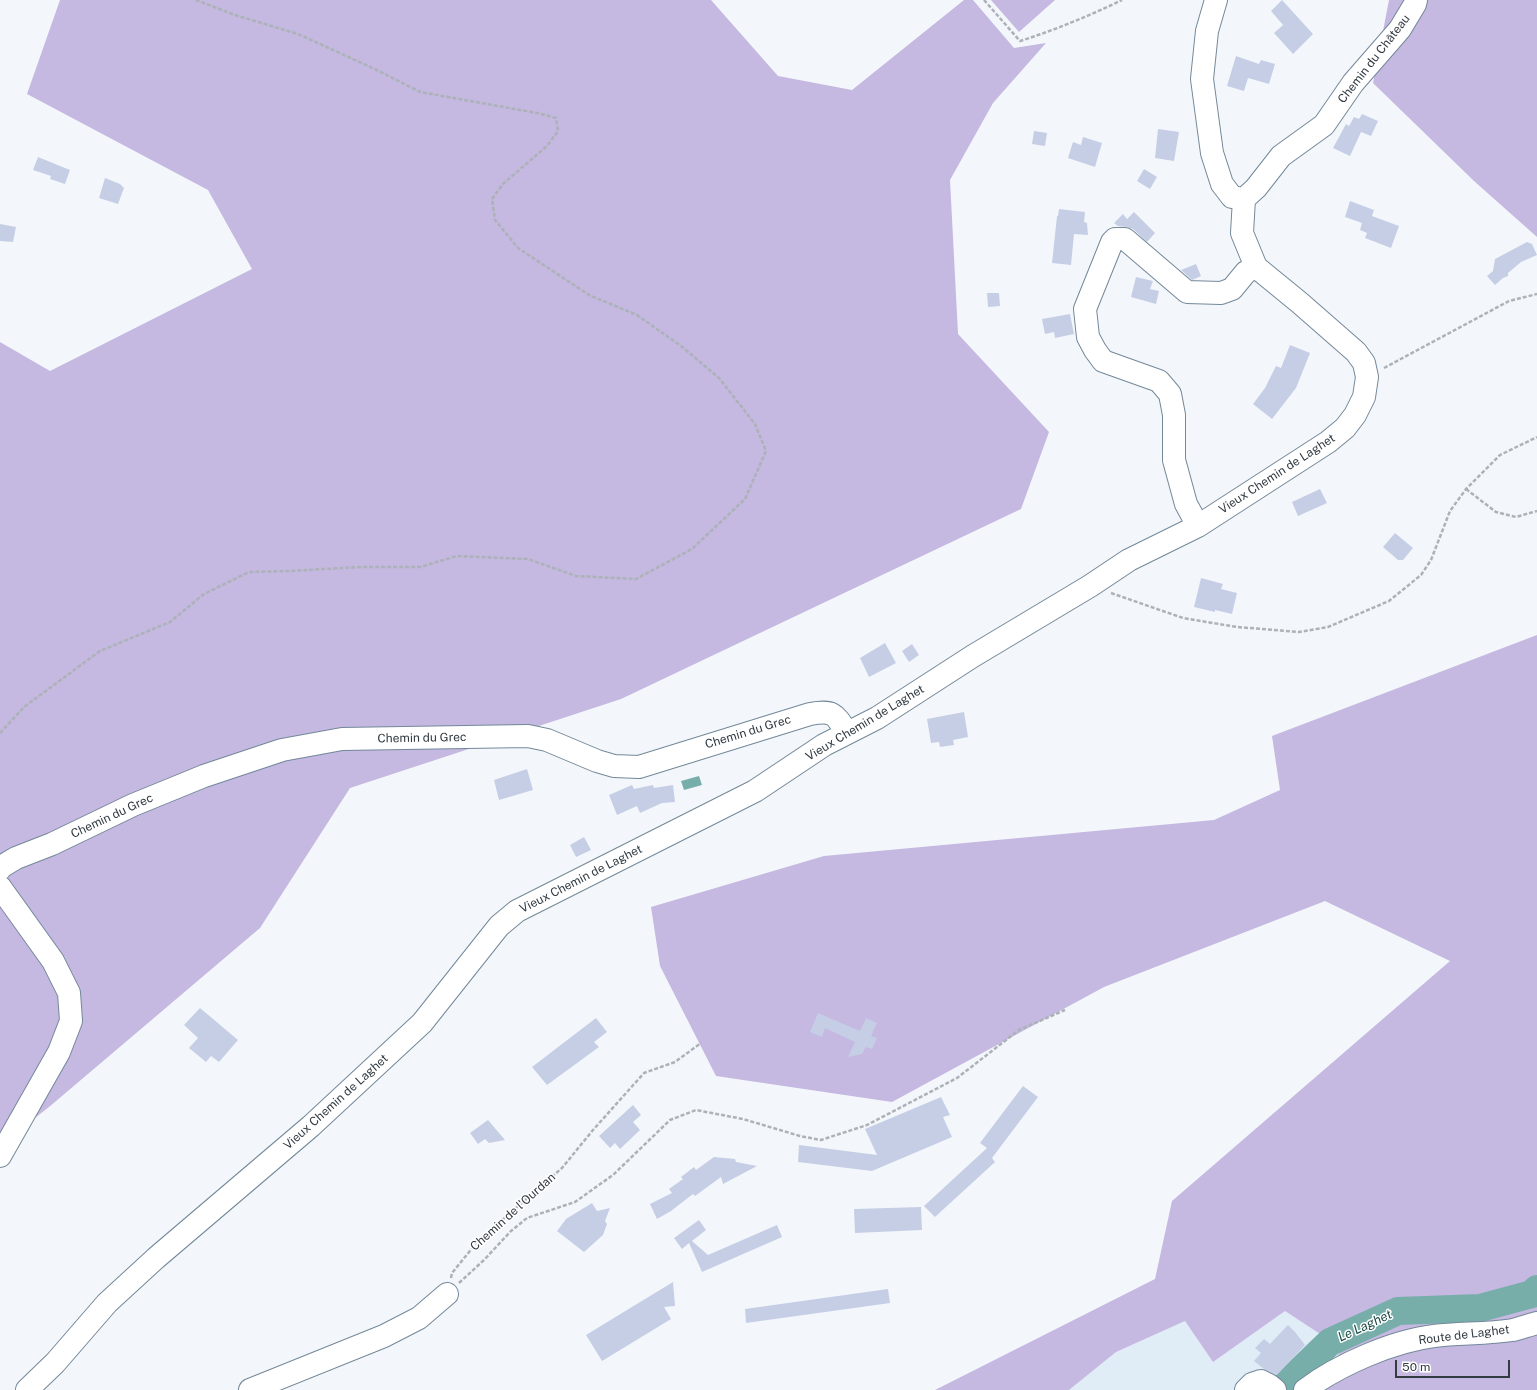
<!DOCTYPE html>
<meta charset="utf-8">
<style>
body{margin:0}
#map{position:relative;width:1537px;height:1390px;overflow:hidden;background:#f3f7fb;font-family:"Public Sans",sans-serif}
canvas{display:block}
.scale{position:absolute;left:1395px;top:1360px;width:115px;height:18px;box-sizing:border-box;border:2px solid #323b42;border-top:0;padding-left:5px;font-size:12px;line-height:14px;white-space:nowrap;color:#323b42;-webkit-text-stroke:3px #fff;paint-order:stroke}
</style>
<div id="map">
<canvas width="1537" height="1390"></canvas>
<div class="scale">50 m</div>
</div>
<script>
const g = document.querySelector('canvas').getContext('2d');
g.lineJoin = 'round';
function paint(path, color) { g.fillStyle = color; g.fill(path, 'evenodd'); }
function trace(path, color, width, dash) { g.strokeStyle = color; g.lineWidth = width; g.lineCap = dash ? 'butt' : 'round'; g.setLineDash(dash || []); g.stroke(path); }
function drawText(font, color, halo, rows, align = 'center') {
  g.font = font + ' "Public Sans",sans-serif'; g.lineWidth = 3; g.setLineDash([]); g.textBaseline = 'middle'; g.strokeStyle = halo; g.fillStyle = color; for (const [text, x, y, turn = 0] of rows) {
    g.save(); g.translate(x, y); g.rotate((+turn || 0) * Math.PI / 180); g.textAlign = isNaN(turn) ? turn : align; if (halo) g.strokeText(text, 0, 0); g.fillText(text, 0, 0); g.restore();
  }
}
paint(new Path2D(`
 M1285,1311L1343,1349L1307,1390H1069L1116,1352L1185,1321L1213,1362Z`), '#e0ecf6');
paint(new Path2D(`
 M60,0H711L778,76L852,90L964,0H973L1014,48L1046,43L993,103L950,180L958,334L1049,432L1021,509L621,699L350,788L260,928L49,1107L0,1145V342L50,371L252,269L208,190L27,94Z
 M991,0H1055L1019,32Z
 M1389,0H1537V237L1474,181L1373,83Z
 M1537,635V1390H1307L1343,1349L1285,1311L1213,1362L1185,1321L1116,1352L1069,1390H935L1155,1279L1172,1201L1450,961L1325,901L1104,987L892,1102L716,1076L660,966L651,907L824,856L1214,820L1280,790L1272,736Z`), '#c5b8e1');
paint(new Path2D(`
 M699,776L702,785L684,790L681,781Z`), '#77aea9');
trace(new Path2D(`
 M1280,1390L1330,1342L1398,1311L1480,1308L1532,1294L1537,1289`), '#77aea9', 28);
paint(new Path2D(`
 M1282,0L1313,34L1293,54L1274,33L1283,25L1271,11Z
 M1236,56L1259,64L1261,60L1275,64L1269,84L1248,78L1244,91L1227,86Z
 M1362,114L1378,121L1371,136L1361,132L1350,156L1333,148L1346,124L1349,126L1354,117L1359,119Z
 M1158,129L1179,132L1174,161L1155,158Z
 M1034,131L1047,133L1045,146L1032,144Z
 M1083,137L1102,143L1095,167L1068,158L1073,142L1081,145Z
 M38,157L70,170L65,184L50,179L51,176L33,170Z
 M1144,169L1157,177L1150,189L1137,181Z
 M105,178L120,184L124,188L118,204L99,198Z
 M1350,201L1374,210L1372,216L1399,226L1391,248L1365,238L1367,233L1360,230L1362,223L1345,217Z
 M1059,209L1085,212L1084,222L1087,223L1088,235L1074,234L1071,265L1052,263L1057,216H1058Z
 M1134,212L1155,233L1147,242L1133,229L1126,227L1118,226L1114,223L1123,214L1127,219Z
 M0,224L16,227L13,242L0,241Z
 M1527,242L1532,244L1537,255L1521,262L1508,273V276L1503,278L1495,285L1487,276L1493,271L1495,259Z
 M1196,264L1201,276L1192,280L1181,270Z
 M1136,277L1153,281L1150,289L1159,291L1156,304L1131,297Z
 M987,293H999L1000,306L988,307Z
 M1070,314L1074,334L1055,338L1054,332L1045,334L1042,319Z
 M1290,345L1310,353L1296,388L1272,419L1253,404L1265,388L1276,366L1281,368Z
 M1320,489L1327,503L1298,516L1292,502Z
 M1395,533L1413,548L1403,560H1398L1383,547Z
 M1201,578L1223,584L1221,589L1237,593L1232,614L1215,610V612L1194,607Z
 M885,643L896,663L869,677L860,658Z
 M912,644L919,655L909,662L902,651Z
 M964,712L968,737L953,740L954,745L940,747L939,742L931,743L927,719Z
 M527,769L533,790L499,800L494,780Z
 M632,785L634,789L653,785L654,788L673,785L675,802L662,803L640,813L637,806L617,815L609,795Z
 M584,837L591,850L576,857L570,845Z
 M200,1008L238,1040L219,1062L211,1056L206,1062L189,1048L198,1038L184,1025Z
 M818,1013L860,1031L866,1018L877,1023L871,1036L877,1038L872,1049L866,1047L862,1054L848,1057L855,1042L825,1028L822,1037L810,1032Z
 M596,1018L607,1032L594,1042L599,1047L547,1085L532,1067Z
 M1023,1086L1038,1097L992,1158L995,1162L935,1217L924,1206L987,1148L980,1143Z
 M941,1097L950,1115L943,1117L952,1137L872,1171L798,1162L799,1145L877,1155L865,1129Z
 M633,1105L641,1115L633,1122L640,1130L620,1149L615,1143L610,1148L599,1136Z
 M488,1120L505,1140L489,1143L485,1139L478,1144L470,1133Z
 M714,1157L735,1159L736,1162L757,1166L723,1184L721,1177L695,1196L693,1194L671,1211L657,1219L650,1204L672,1193L669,1189L683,1179L681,1177L694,1167L696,1170Z
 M592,1203L597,1211L610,1208L605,1221L607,1224L603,1235L584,1252L557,1231L566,1219Z
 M921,1207L922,1230L855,1233L854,1209Z
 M699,1220L706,1230L692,1241L708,1255L777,1225L782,1237L702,1272L689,1243L682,1249L674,1238Z
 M673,1282L675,1306L664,1307L671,1319L602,1361L586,1335Z
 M888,1289L890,1303L746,1323L745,1309Z
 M1288,1325L1295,1332L1305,1345L1277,1375L1264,1369L1254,1361L1261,1353L1255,1348L1264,1339L1270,1344Z`), '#c6cee6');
const minor = new Path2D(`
 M1216,0L1207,31L1202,79L1212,153L1222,184L1232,197L1244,199
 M1244,199L1256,188L1281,156L1324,125L1353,83L1400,29L1415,4L1416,0
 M1244,199L1242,233L1256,267
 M1198,526L1186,504L1174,460V415L1170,394L1159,381L1103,361L1095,350L1088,337L1085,309L1112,242L1115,239H1125L1187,292L1221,293L1232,289L1246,272L1256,267
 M0,869L1,867L16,858L52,844L133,805L204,776L282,750L342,739L528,736L547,740L597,761L614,766L639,767L810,714C834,710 835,714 847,733
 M0,887L53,961L69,993L71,1021L59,1052L0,1156
 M27,1390L55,1363L107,1303L156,1258L311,1126L422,1023L499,926L517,911L755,791L824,745L877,718L973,656L1090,586L1129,560L1198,526L1328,442L1345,428L1355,415L1364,397L1367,377L1364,363L1356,352L1300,303L1256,267
 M250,1390L384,1336L419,1318L447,1294
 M1246,1390L1252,1384L1261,1381L1269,1385L1275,1390`);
const major = new Path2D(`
 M1305,1390C1338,1365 1393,1341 1434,1336C1460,1333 1487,1334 1513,1330C1521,1328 1529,1325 1537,1323`);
trace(minor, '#738899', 24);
trace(major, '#738899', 24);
trace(new Path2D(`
 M984,0L1020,41C1055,30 1089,16 1122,0
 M1384,368L1509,301L1537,294
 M1466,489L1496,512L1516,517L1537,511
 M1111,593L1183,618L1237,627L1299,632L1328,627L1389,601L1421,575L1431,560L1450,511L1466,489L1500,455L1537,437
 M0,733L24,707L100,651L170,622L204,594L249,572L290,571L360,567H420L457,556L528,559L576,576L636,579L692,549L745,499L766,451L755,424L719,378L681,346L637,315L589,295L518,248L495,220L492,199L503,184L547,146L558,131L556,118L537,113L420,92L377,70L298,34L235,15L196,0
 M451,1278L452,1273L478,1241L562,1168L593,1130L644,1073L675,1062L701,1043
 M459,1283L484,1260L511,1231L527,1218L575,1202L613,1175L670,1120L696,1110L743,1119L800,1136L821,1140L867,1125L957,1078L1019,1030L1065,1010`), '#acb2b7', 2.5, [4, 2]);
trace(minor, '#fff', 22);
trace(major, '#fff', 22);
drawText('12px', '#323b42', '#fff', [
 ["Chemin du Château",1374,59,-52],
 ["Vieux Chemin de Laghet",1277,474,-33],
 ["Vieux Chemin de Laghet",865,723,-31],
 ["Chemin du Grec",748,732,-17],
 ["Chemin du Grec",422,738,-1],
 ["Chemin du Grec",112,816,-25],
 ["Vieux Chemin de Laghet",581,879,-27],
 ["Vieux Chemin de Laghet",336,1102,-42],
 ["Chemin de l'Ourdan",513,1212,-42],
 ["Route de Laghet",1464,1335,-7]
]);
drawText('italic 13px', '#1b4c48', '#fff', [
 ["Le Laghet",1365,1326,-25]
]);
</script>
